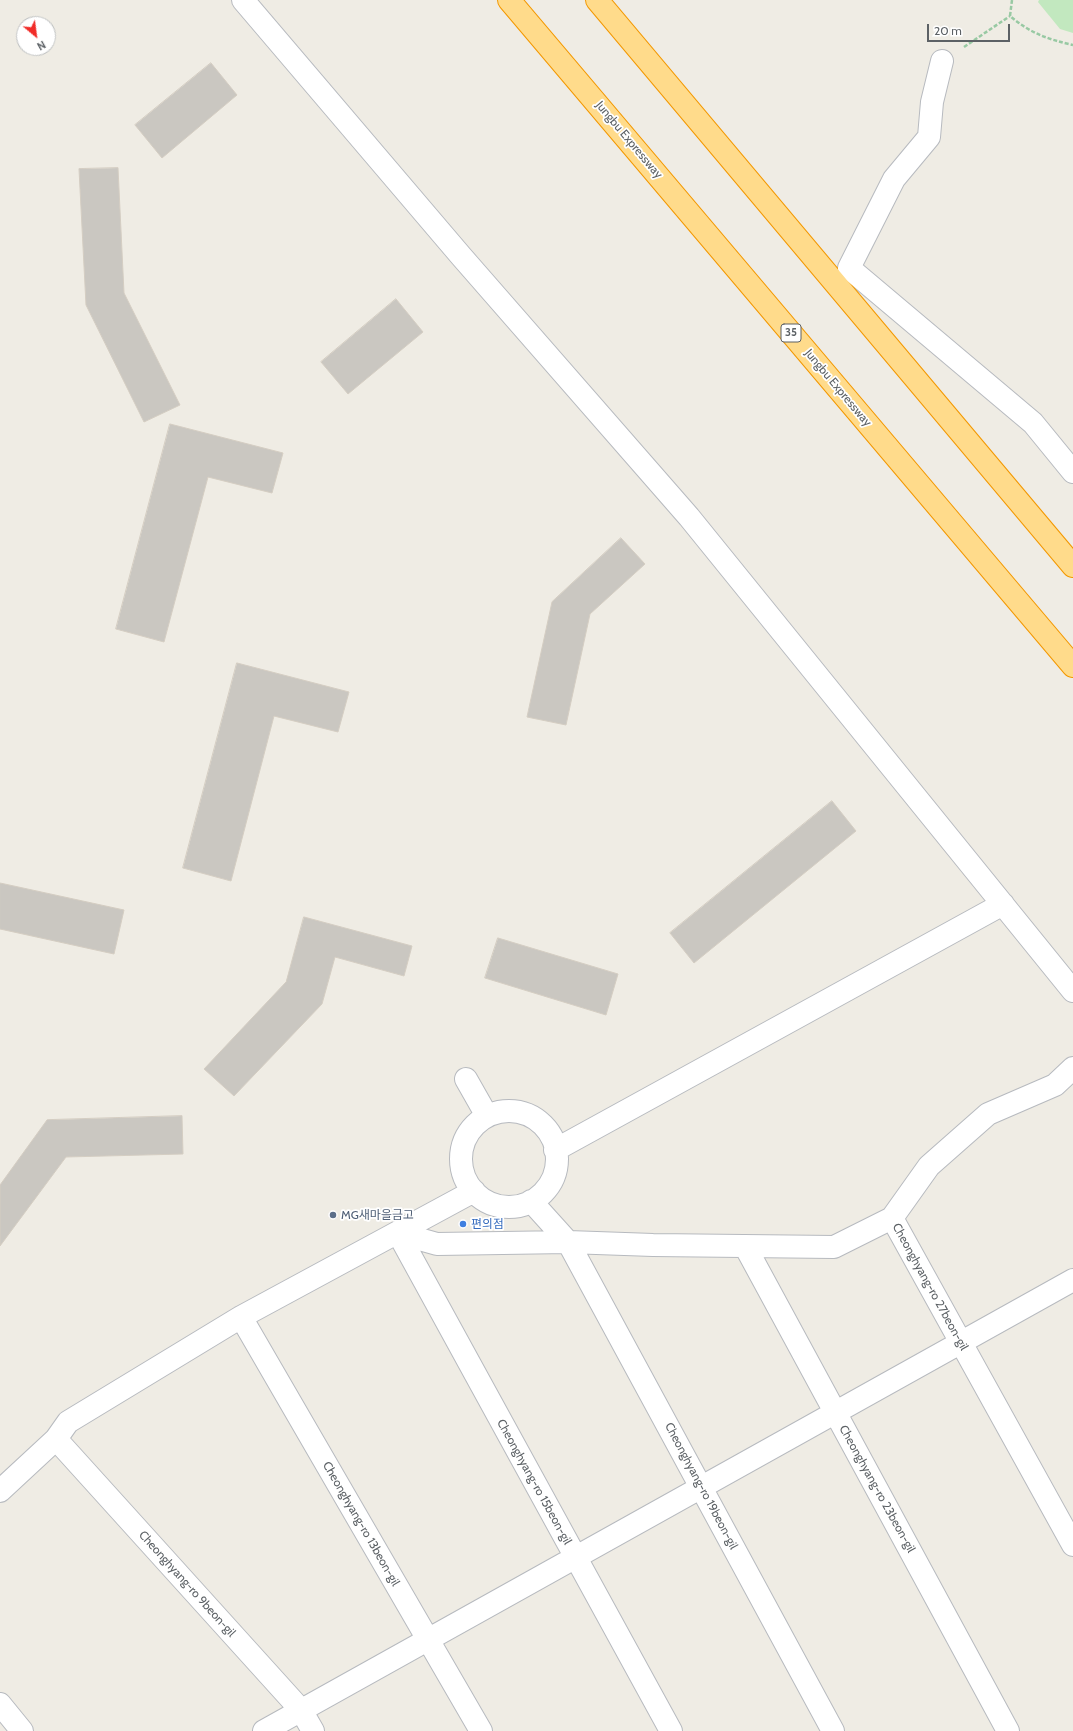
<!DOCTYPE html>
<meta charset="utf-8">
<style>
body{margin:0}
#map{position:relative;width:1073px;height:1731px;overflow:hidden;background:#efece4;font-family:Cabin,sans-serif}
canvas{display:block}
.north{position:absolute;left:16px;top:16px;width:40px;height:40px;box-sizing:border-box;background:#fff;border:1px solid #bec0c1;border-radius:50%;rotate:151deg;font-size:11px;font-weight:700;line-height:16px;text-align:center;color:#5c6165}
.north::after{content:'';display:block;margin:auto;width:14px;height:18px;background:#f12c28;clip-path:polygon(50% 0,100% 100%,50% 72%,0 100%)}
.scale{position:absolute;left:927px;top:24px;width:83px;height:18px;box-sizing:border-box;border:2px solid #5c6165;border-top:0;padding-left:5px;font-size:12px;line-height:14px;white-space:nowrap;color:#5c6165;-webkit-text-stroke:3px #fff;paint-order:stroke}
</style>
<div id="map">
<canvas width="1073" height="1731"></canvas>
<div class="north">N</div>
<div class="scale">20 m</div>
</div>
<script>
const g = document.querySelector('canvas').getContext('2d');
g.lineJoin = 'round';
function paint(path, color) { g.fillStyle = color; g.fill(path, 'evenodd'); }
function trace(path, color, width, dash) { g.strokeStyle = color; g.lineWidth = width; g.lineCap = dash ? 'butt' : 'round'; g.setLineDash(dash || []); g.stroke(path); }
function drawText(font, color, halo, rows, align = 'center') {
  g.font = font + ' Cabin,"Noto Sans KR",sans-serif'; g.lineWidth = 3.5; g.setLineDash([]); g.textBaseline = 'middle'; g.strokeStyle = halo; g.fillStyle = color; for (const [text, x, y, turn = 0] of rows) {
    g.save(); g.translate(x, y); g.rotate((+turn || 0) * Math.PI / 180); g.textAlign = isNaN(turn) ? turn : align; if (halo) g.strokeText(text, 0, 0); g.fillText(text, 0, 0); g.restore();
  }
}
paint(new Path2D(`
 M1039,0H1073V33L1060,29L1038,2Z`), '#c2e8bf');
const building = new Path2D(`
 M211,63L237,95L162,158L135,125Z
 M118,168L124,293L180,405L144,422L86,305L79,169Z
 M396,299L423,332L348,394L321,362Z
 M170,424L283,453L272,493L208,477L164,642L116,629Z
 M621,538L645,564L590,614L566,725L527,717L552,602Z
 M237,663L349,692L338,732L274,716L231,881L183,868Z
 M832,801L856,831L694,963L670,933Z
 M0,883L124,910L114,954L0,929Z
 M304,917L412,946L404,976L335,957L322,1004L234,1096L204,1069L286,982Z
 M498,938L618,974L606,1015L485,978Z
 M182,1116L183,1154L66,1157L0,1246V1185L47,1120Z`);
paint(building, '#cac7c1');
trace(building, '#d4cdc2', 1);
const minor = new Path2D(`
 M243,0L461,256L689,517L1073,991
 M942,61L932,102L929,137L894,179L849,268L1033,423L1073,472
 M466,1079L487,1116
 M461 1159a48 48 0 1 1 96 0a48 48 0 1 1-96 0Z
 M555,1150L1003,904
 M531,1201L568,1242L833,1731
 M892,1218L1073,1545
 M398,1233L437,1244L568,1242L653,1245L834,1247L892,1218L929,1166L988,1114L1055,1085L1073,1068
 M398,1233L671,1731
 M745,1246L1008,1731
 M241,1317L481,1731
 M56,1439L301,1710L313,1731
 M0,1491L56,1439L68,1422L241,1317L474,1191
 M0,1704L22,1731
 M264,1731L1073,1280`);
const highway = new Path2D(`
 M509,0L1073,666
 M597,0L1073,566`);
trace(minor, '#b7babf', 24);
trace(highway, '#f39800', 24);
trace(new Path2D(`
 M1012,0L1010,16C1030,33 1047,39 1073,45
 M964,47L1010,16`), '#98c9a3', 2.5, [4, 2]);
trace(minor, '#fff', 22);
trace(highway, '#ffdb8b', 22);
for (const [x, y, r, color] of [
 [333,1215,4,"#5c6f8a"],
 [463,1224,4,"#3f7fe0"]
]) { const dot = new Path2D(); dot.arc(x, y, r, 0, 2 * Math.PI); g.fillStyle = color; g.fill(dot); trace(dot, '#fff', 1.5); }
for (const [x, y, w] of [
 [791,333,20]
]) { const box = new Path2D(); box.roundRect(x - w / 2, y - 9, w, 18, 3); g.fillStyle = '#fff'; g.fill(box); trace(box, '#5c6165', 1); }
drawText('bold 11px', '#5c6165', null, [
 ["35",791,333]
]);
drawText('12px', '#5c6165', '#fff', [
 ["Jungbu Expressway",629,140,50],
 ["Jungbu Expressway",838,388,50],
 ["Cheonghyang-ro 27beon-gil",930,1287,61],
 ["Cheonghyang-ro 15beon-gil",534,1482,61],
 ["Cheonghyang-ro 19beon-gil",701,1486,62],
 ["Cheonghyang-ro 23beon-gil",877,1489,61],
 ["Cheonghyang-ro 13beon-gil",361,1524,60],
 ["Cheonghyang-ro 9beon-gil",187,1584,48]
]);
drawText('12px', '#4e5e75', '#fff', [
 ["MG새마을금고",341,1215]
], 'left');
drawText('12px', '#366cbe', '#fff', [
 ["편의점",471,1224]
], 'left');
</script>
